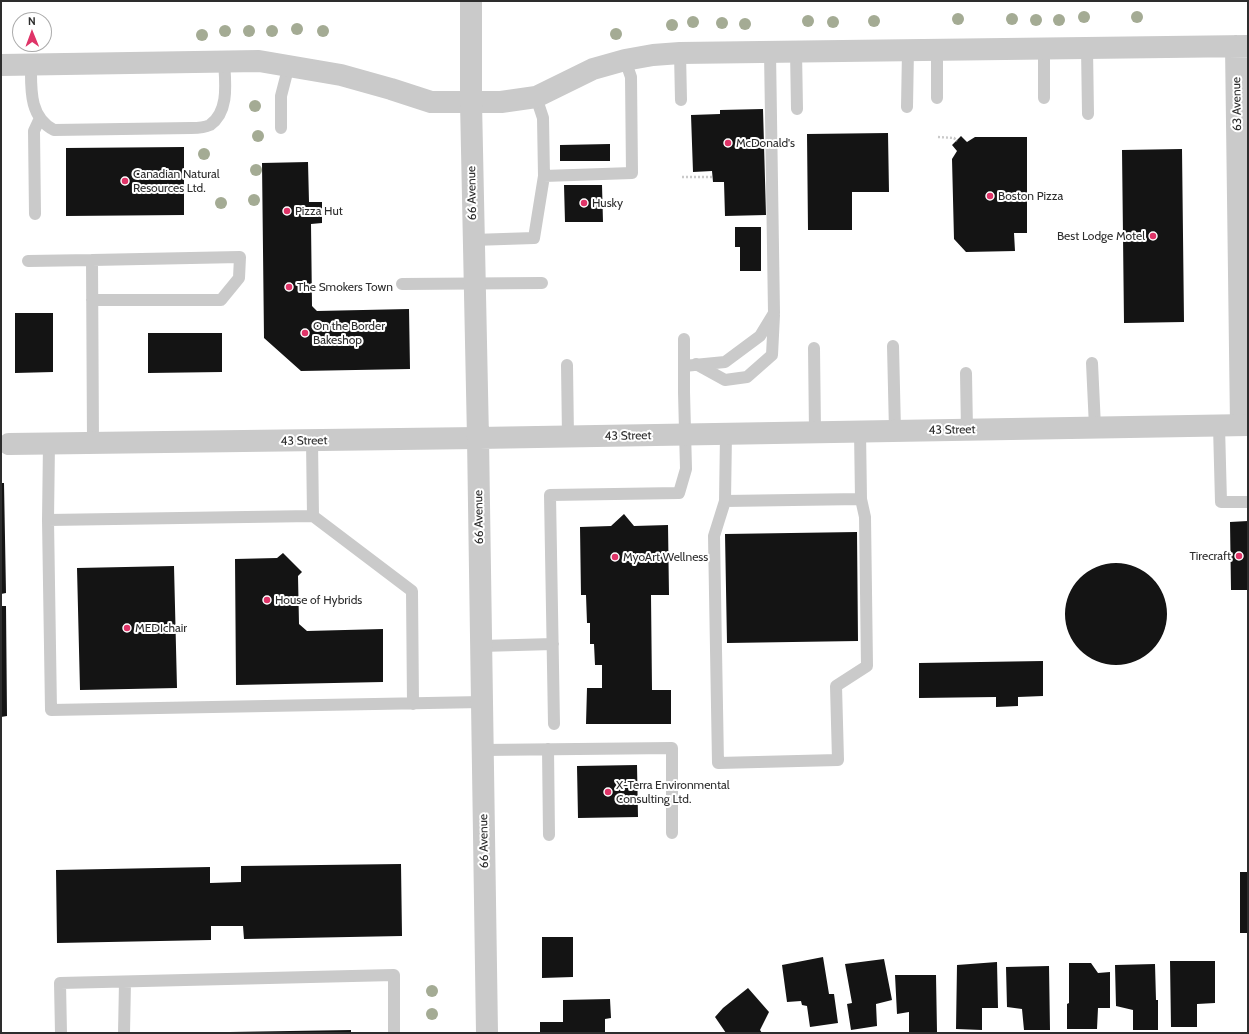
<!DOCTYPE html>
<style>
body{margin:0}
#map{position:relative;width:1249px;height:1034px;overflow:hidden;background:#fff;font-family:Cabin,sans-serif}
canvas{display:block}
.frame{position:absolute;inset:0;border:2px solid #2d2d2d;pointer-events:none}
.north{position:absolute;left:12px;top:12px;width:40px;height:40px;box-sizing:border-box;background:#fff;border:1px solid #ababab;border-radius:50%;rotate:359deg;font-size:11px;font-weight:700;line-height:16px;text-align:center;color:#2d2d2d}
.north::after{content:'';display:block;margin:auto;width:14px;height:18px;background:#df3468;clip-path:polygon(50% 0,100% 100%,50% 72%,0 100%)}
</style>
<div id="map">
<canvas width="1249" height="1034"></canvas>
<div class="frame"></div>
<div class="north">N</div>
</div>
<script>
const g = document.querySelector('canvas').getContext('2d');
g.lineJoin = 'round';
function paint(path, color) { g.fillStyle = color; g.fill(path, 'evenodd'); }
function trace(path, color, width, dash) { g.strokeStyle = color; g.lineWidth = width; g.lineCap = dash ? 'butt' : 'round'; g.setLineDash(dash || []); g.stroke(path); }
function drawText(font, color, halo, rows, align = 'center') {
  g.font = font + ' Cabin,sans-serif'; g.lineWidth = 4; g.setLineDash([]); g.textBaseline = 'middle'; g.strokeStyle = halo; g.fillStyle = color; for (const [text, x, y, turn = 0] of rows) {
    g.save(); g.translate(x, y); g.rotate((+turn || 0) * Math.PI / 180); g.textAlign = isNaN(turn) ? turn : align; if (halo) g.strokeText(text, 0, 0); g.fillText(text, 0, 0); g.restore();
  }
}
paint(new Path2D(`
 M763,109L766,215L725,216L724,182H713L712,171L693,172L691,115L720,114V110Z
 M888,133L889,192H852V230H808L807,134Z
 M961,136L967,142L975,137H1027V233H1014L1015,251L966,252L954,239L952,159L957,151L952,145Z
 M610,144V161H560V145Z
 M184,147V215L66,216V148Z
 M1182,149L1184,322L1124,323L1122,150Z
 M308,162L309,202H322V223L311,224L312,306L317,311L409,309L410,369L301,371L264,338L262,163Z
 M564,185H602L603,222H565Z
 M735,227H761V271H740V247H735Z
 M15,313H53V372L15,373Z
 M148,333H222V372L148,373Z
 M1,483H4L6,593L1,594Z
 M624,514L634,526L668,525L669,595H651L652,690H671V724H586L587,688H602V665H595L594,644H590V623H587L586,595H581L580,527L611,526Z
 M1248,521V590H1231L1230,522Z
 M857,532L858,641L727,643L725,534Z
 M283,553L302,572L298,576L299,624L307,631L383,629V682L236,685L235,559L277,558Z
 M1065 614a51 51 0 1 1 102 0a51 51 0 1 1-102 0Z
 M174,566L177,688L80,690L77,568Z
 M1,606H6L7,716L1,717Z
 M1043,661V696L1018,697V706L996,707V697L919,698V663Z
 M637,765L638,817L578,818L577,766Z
 M401,864L402,936L244,939L243,926H211V940L57,943L56,870L210,867V883L241,882V866Z
 M1240,872H1248V933H1240Z
 M542,937H573V977L542,978Z
 M823,957L829,994H834L838,1023L810,1027L807,1006L802,1005L801,1001L787,1002L782,965Z
 M884,959L892,1000L876,1004L877,1026L851,1030L847,1004L852,1003L845,964Z
 M1170,961H1215V1003L1197,1004V1027H1171Z
 M997,962L998,1008H982V1030L956,1029L957,965Z
 M1069,963H1091L1098,973L1110,972V1008H1098L1097,1029H1067V1004L1069,1003Z
 M1155,964L1156,1000H1158V1030H1133V1010L1116,1006L1115,965Z
 M1049,966L1050,1030H1024L1022,1009L1007,1007L1006,967Z
 M895,975H936L937,1032L909,1033V1012L897,1014Z
 M748,988L769,1012L760,1030L762,1033H726L715,1017L723,1008Z
 M610,999L611,1018L605,1019V1033H540V1022H563V1000Z
 M351,1030V1033H230V1032Z`), '#141414');
trace(new Path2D(`
 M938,137L954,138L957,141
 M682,177H713`), '#cacaca', 2.5, [2, 2]);
trace(new Path2D(`
 M1044,48V98
 M1087,48L1088,114
 M796,51L797,109
 M680,53L681,100
 M31,65C31,89 29,117 54,130L191,128C197,128 204,128 210,125C230,111 225,81 224,60
 M937,98V50
 M907,107L908,50
 M281,128V96L289,65
 M544,176L632,173L631,77L625,60
 M35,214L34,131L40,118
 M473,240L534,238L544,176L543,118L536,97
 M92,260L240,257L239,278L221,300H92
 M28,261L92,260L93,443
 M402,284L542,283
 M893,346L895,431
 M814,348L815,432
 M1092,363L1095,427
 M696,364L725,380L747,377L772,355L774,315
 M567,365L568,437
 M684,366L725,362L760,336L774,313L770,52
 M966,373L967,430
 M1219,426L1221,502H1248
 M726,434L725,501L861,499L860,431
 M49,443L48,520L313,516L312,441
 M725,501L714,536L718,763L838,760L836,686L867,666L865,517L861,499
 M313,516L412,591L413,704
 M48,520L51,710L482,702
 M481,646L553,644
 M554,724L550,495L679,493L686,469L684,392V339
 M548,749L549,835
 M483,750L672,748V833
 M61,1033L60,983L394,975V1033
 M124,1033L125,982`), '#cacaca', 12);
trace(new Path2D(`
 M1236,46L1241,425
 M1,65L259,61L341,75L391,89L431,102H501L536,97L593,69L625,60L653,55L680,53L1248,46
 M9,444L478,438`), '#cacaca', 22);
trace(new Path2D(`
 M471,1V102L478,438L487,1033
 M478,438L1248,425`), '#cacaca', 22);
g.fillStyle = '#a4ab94';
for (const [x, y] of [
 [1084,17],
 [1137,17],
 [958,19],
 [1012,19],
 [1036,20],
 [1059,20],
 [808,21],
 [874,21],
 [693,22],
 [833,22],
 [722,23],
 [745,24],
 [672,25],
 [297,29],
 [225,31],
 [249,31],
 [272,31],
 [323,31],
 [616,34],
 [202,35],
 [255,106],
 [258,136],
 [204,154],
 [256,170],
 [254,200],
 [221,203],
 [432,991],
 [432,1014]
]) { g.beginPath(); g.arc(x, y, 6, 0, 2 * Math.PI); g.fill(); }
for (const [x, y, r, color] of [
 [728,143,4,"#df3468"],
 [125,181,4,"#df3468"],
 [990,196,4,"#df3468"],
 [584,203,4,"#df3468"],
 [287,211,4,"#df3468"],
 [1153,236,4,"#df3468"],
 [289,287,4,"#df3468"],
 [305,333,4,"#df3468"],
 [1239,556,4,"#df3468"],
 [615,557,4,"#df3468"],
 [267,600,4,"#df3468"],
 [127,628,4,"#df3468"],
 [608,792,4,"#df3468"]
]) { const dot = new Path2D(); dot.arc(x, y, r, 0, 2 * Math.PI); g.fillStyle = color; g.fill(dot); trace(dot, '#fff', 1.5); }
drawText('12px', '#2d2d2d', '#fff', [
 ["63 Avenue",1237,104,-91],
 ["66 Avenue",472,193,-91],
 ["43 Street",952,430,-1],
 ["43 Street",628,436,-1],
 ["43 Street",304,441,-1],
 ["66 Avenue",479,517,-91],
 ["66 Avenue",484,841,-91]
]);
drawText('12px', '#2d2d2d', '#fff', [
 ["McDonald's",736,143],
 ["Canadian Natural",133,174],
 ["Resources Ltd.",133,188],
 ["Boston Pizza",998,196],
 ["Husky",592,203],
 ["Pizza Hut",295,211],
 ["Best Lodge Motel",1145,236,"right"],
 ["The Smokers Town",297,287],
 ["On the Border",313,326],
 ["Bakeshop",313,340],
 ["Tirecraft",1231,556,"right"],
 ["MyoArt Wellness",623,557],
 ["House of Hybrids",275,600],
 ["MEDIchair",135,628],
 ["X-Terra Environmental",616,785],
 ["Consulting Ltd.",616,799]
], 'left');
</script>
